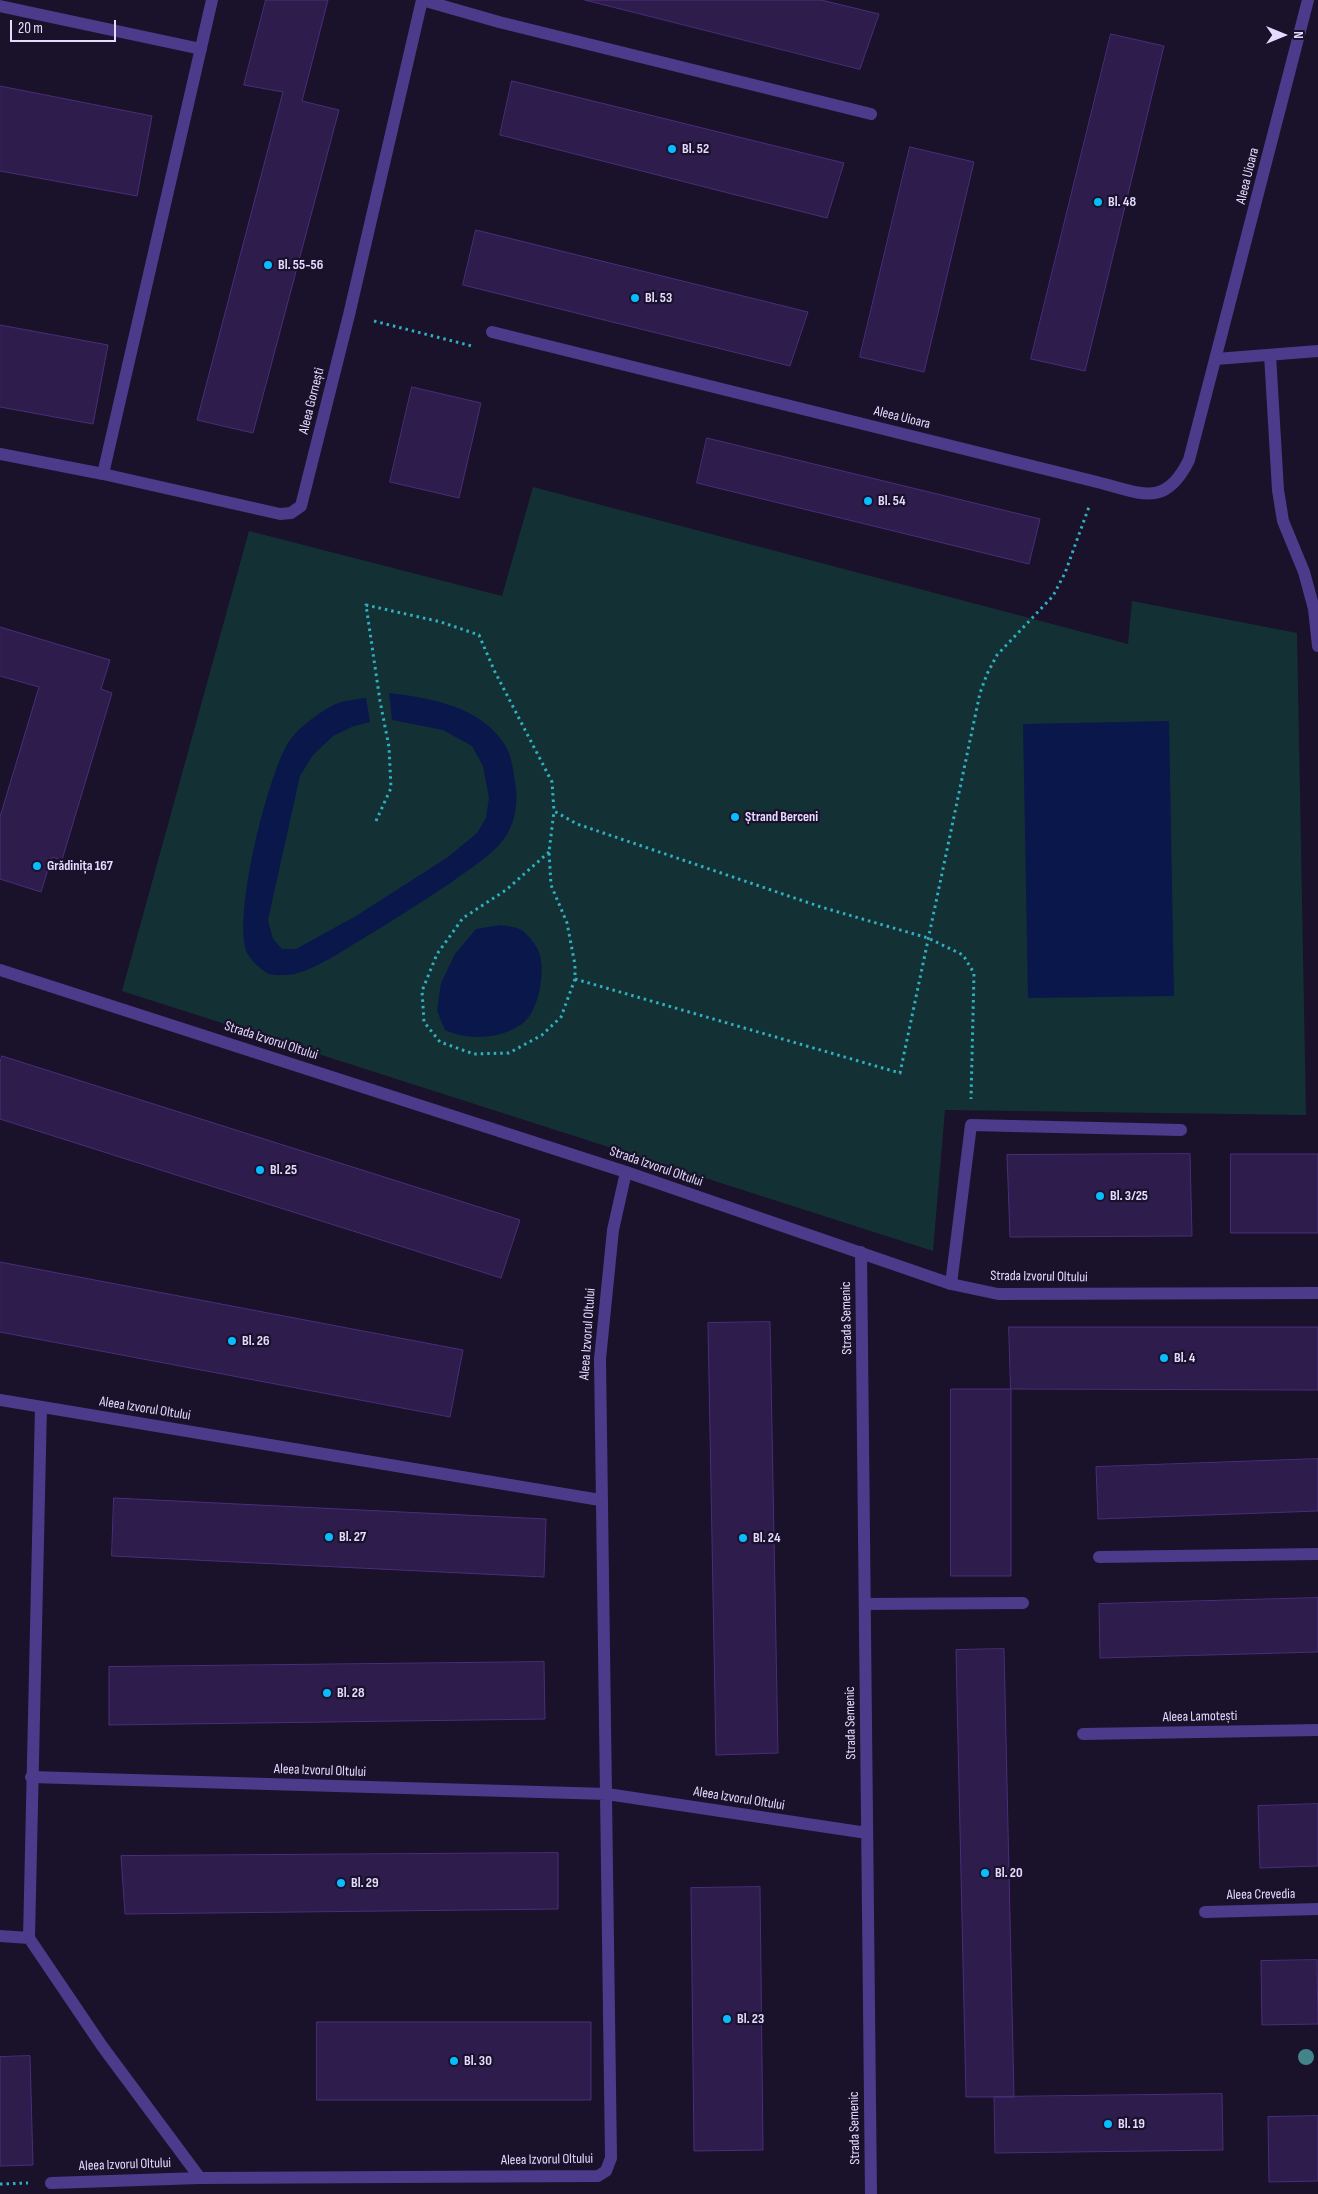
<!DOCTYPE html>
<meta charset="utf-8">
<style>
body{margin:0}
#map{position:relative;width:1318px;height:2194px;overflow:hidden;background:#1a112b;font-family:"Sofia Sans Condensed",sans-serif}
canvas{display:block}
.north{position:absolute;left:1258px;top:10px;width:50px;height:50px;-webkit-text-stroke:4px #1a112b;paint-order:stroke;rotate:90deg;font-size:14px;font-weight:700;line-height:20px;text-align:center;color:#e5dbff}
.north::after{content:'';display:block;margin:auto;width:18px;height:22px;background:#e5dbff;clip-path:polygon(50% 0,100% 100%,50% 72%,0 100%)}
.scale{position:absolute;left:10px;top:20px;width:106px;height:22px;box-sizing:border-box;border:2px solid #e5dbff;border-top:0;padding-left:6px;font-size:15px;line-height:18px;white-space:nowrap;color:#e5dbff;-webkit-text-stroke:4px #1a112b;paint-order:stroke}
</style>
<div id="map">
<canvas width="1318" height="2194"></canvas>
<div class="north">N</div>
<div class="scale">20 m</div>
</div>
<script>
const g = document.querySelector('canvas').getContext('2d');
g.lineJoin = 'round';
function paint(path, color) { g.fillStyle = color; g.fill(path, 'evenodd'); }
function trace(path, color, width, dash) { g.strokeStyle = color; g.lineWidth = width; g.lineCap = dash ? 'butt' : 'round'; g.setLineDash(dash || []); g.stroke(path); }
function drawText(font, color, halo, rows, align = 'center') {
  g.font = font + ' "Sofia Sans Condensed",sans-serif'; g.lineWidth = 4.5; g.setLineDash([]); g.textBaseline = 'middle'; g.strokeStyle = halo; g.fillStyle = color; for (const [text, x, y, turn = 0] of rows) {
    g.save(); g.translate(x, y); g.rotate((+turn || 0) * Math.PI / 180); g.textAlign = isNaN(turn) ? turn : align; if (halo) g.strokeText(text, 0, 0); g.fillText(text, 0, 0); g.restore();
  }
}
paint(new Path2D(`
 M533,487L1128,644L1132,601L1297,633L1306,1115L945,1110L933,1251L122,991L249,531L502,596Z`), '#133135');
paint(new Path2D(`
 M389,693C430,698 481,706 505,745C512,756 513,770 515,782C519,804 515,828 499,845C485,860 465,872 449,884C419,904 389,923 359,941C339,953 317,968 295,974C289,975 275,976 269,974C261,970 248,958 246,950C234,911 267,778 288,743C296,729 325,707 341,702C349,700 358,699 366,698L370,722L354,726L333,736L313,755L300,776L268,920L273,939L282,949H296L356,916L448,857L477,833L486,818L489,798L483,766L472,746L443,730L392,720Z
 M1169,721L1174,996L1028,998L1023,724Z
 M500,925C507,926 518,927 523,931C528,935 537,946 539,952C546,971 539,1012 522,1024C500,1039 469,1041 445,1030L437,1011L441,983L455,954L476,929Z`), '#0a174b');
const building = new Path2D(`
 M266,0H328L302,101L339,110L253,433L197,420L283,92L244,85Z
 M585,0H821L879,14L860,69Z
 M1111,34L1164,46L1085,371L1031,359Z
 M512,81L844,163L827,218L500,135Z
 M0,86L152,116L137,196L0,171Z
 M910,147L974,162L924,372L860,357Z
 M476,230L808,312L790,366L463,285Z
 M0,325L108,345L93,424L0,407Z
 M412,387L481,403L459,498L390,482Z
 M707,438L1040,519L1029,564L697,483Z
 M0,627L110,660L101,689L112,693L62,860L52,857L41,892L0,879V817L39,687L0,676Z
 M2,1056L520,1220L501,1278L0,1119V1063Z
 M1190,1154L1192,1236L1010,1237L1007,1155Z
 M1231,1154H1318V1233H1231Z
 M0,1262L463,1350L450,1417L0,1332Z
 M770,1322L778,1753L716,1755L708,1323Z
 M1009,1327H1318V1390L1011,1389Z
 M951,1389H1011V1576H951Z
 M1318,1459V1511L1098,1519L1096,1467Z
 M114,1498L546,1519L544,1577L112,1556Z
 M1318,1598V1652L1100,1658L1099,1604Z
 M1004,1649L1014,2097H966L956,1650Z
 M544,1662L545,1719L109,1725V1667Z
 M1318,1804V1866L1260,1868L1258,1806Z
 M558,1853V1909L125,1914L121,1856Z
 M760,1887L763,2150L694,2151L691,1888Z
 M1317,1960L1318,2024L1262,2025L1261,1961Z
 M317,2022H591V2100H317Z
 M30,2056L33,2165L0,2166V2057Z
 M1222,2094L1223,2150L995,2153L994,2097Z
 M1318,2116V2181L1269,2182L1268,2117Z`);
paint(building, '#2e1c4c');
trace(building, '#492e79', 1);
trace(new Path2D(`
 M374,321L472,346
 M376,821L391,788L389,747L380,701L366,605L441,622L479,635L494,670L552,782L554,811L577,824L821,907L928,938L963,955L974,973L971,1099
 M549,852L506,890L463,918L437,954L422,991L424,1022L440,1042L474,1054L509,1053L542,1035L561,1017L575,979V965L567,923L551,885L549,852L554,811
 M575,979L900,1073L980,693L987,674L997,655L1053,596L1065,573L1090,504
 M0,2184L28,2183`), '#2fb0bf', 3, [2.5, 4]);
trace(new Path2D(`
 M422,0L499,22L871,114
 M0,6L201,49
 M1270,355L1278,490L1283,521L1304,572L1314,609L1318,646
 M103,474L212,0
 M951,1284L971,1125L1181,1130
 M1099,1557L1318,1554
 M865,1604L1023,1603
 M1083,1734L1318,1730
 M1205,1912L1318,1909`), '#4b3b8a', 12);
trace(new Path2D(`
 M492,332L1097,482C1141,493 1165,509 1189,460L1308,0
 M1216,359L1318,351
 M0,454L103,474L280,514L291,513L301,506L349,315L422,0
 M0,970L626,1172L951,1284L998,1294L1318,1293
 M861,1252L871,2194
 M0,1400L600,1500
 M41,1407L29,1938L102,2046L200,2178L598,2176L606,2171L611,2158L600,1359L613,1230L626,1172
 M31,1777L607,1794L867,1833
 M0,1936L29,1938
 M51,2183L200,2178`), '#4b3b8a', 12);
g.fillStyle = '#42848a';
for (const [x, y] of [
 [1306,2057]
]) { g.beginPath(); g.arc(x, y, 8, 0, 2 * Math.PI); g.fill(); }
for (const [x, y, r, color] of [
 [672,149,5,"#07bdff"],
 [1098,202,5,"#07bdff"],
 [268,265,5,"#07bdff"],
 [635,298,5,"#07bdff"],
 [868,501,5,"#07bdff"],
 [735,817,5,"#07bdff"],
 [37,866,5,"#07bdff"],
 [260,1170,5,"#07bdff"],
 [1100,1196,5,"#07bdff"],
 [232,1341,5,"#07bdff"],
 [1164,1358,5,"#07bdff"],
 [329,1537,5,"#07bdff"],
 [743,1538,5,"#07bdff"],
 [327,1693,5,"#07bdff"],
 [985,1873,5,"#07bdff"],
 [341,1883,5,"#07bdff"],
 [727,2019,5,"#07bdff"],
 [454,2061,5,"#07bdff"],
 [1108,2124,5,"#07bdff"]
]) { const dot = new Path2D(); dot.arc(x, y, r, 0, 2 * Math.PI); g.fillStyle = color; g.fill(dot); trace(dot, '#1a112b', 2); }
drawText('bold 14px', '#e5dbff', '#1a112b', [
 ["Bl. 52",682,149],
 ["Bl. 48",1108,202],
 ["Bl. 55-56",278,265],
 ["Bl. 53",645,298],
 ["Bl. 54",878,501],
 ["Ștrand Berceni",745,817],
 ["Grădinița 167",47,866],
 ["Bl. 25",270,1170],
 ["Bl. 3/25",1110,1196],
 ["Bl. 26",242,1341],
 ["Bl. 4",1174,1358],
 ["Bl. 27",339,1537],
 ["Bl. 24",753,1538],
 ["Bl. 28",337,1693],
 ["Bl. 20",995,1873],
 ["Bl. 29",351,1883],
 ["Bl. 23",737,2019],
 ["Bl. 30",464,2061],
 ["Bl. 19",1118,2124]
], 'left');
drawText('14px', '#e5dbff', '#1a112b', [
 ["Aleea Uioara",1248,176,-76],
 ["Aleea Gornești",312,401,-76],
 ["Aleea Uioara",902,418,14],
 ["Strada Izvorul Oltului",271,1041,18],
 ["Strada Izvorul Oltului",656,1167,19],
 ["Strada Izvorul Oltului",1039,1277,1],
 ["Strada Semenic",847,1318,-91],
 ["Aleea Izvorul Oltului",588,1334,-86],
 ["Aleea Izvorul Oltului",145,1409,9],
 ["Aleea Lamotești",1200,1717,-1],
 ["Strada Semenic",851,1723,-91],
 ["Aleea Izvorul Oltului",320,1771,2],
 ["Aleea Izvorul Oltului",739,1799,9],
 ["Aleea Crevedia",1261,1895,-1],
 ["Strada Semenic",855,2128,-91],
 ["Aleea Izvorul Oltului",547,2160,-1],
 ["Aleea Izvorul Oltului",125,2165,-2]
]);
</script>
